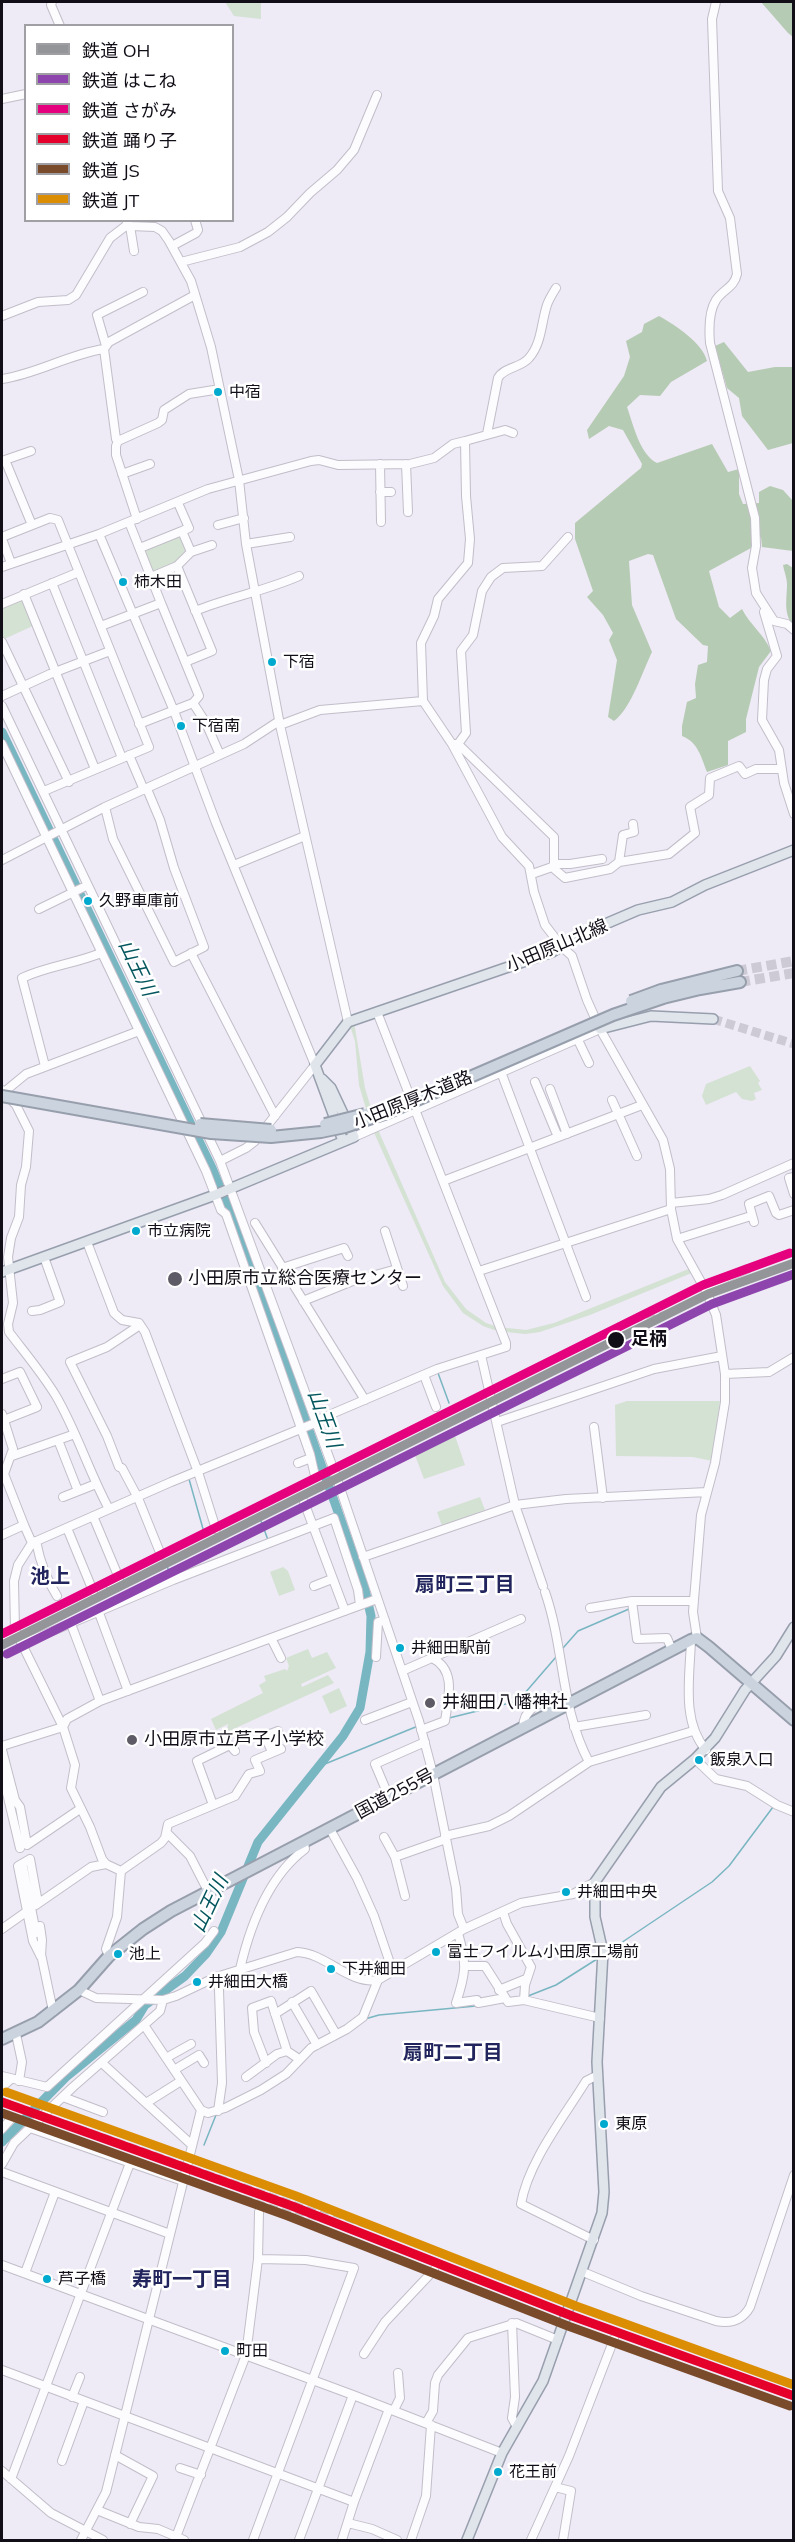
<!DOCTYPE html>
<meta charset="utf-8">
<style>
body{margin:0}
#map{position:relative;width:795px;height:2542px;overflow:hidden;background:#eeeaf6;font-family:Mulish,"Noto Sans JP",sans-serif}
canvas{display:block}
.frame{position:absolute;inset:0;border:3px solid #120e18;pointer-events:none}
.legend{position:absolute;left:24px;top:24px;width:210px;height:198px;box-sizing:border-box;background:#fff;border:2px solid #a09fa3;margin:0;padding:8px 10px;list-style:none;font-size:18px;color:#120e18}
.legend li{display:flex;align-items:center;gap:12px;height:30px}
.legend b{width:30px;border:2px solid #a09fa3}
</style>
<div id="map">
<canvas width="795" height="2542"></canvas>
<div class="frame"></div>
<ul class="legend">
<li><b style="height:8px;background:#939598"></b>鉄道 OH</li>
<li><b style="height:8px;background:#8e44ad"></b>鉄道 はこね</li>
<li><b style="height:8px;background:#e5007d"></b>鉄道 さがみ</li>
<li><b style="height:8px;background:#e4002b"></b>鉄道 踊り子</li>
<li><b style="height:8px;background:#7a4b2a"></b>鉄道 JS</li>
<li><b style="height:8px;background:#db8e04"></b>鉄道 JT</li>
</ul>
</div>
<script>
const g = document.querySelector('canvas').getContext('2d');
g.lineJoin = 'round';
function paint(path, color) { g.fillStyle = color; g.fill(path, 'evenodd'); }
function trace(path, color, width, dash) { g.strokeStyle = color; g.lineWidth = width; g.lineCap = dash ? 'butt' : 'round'; g.setLineDash(dash || []); g.stroke(path); }
function drawText(font, color, halo, rows, align = 'center') {
  g.font = font + ' Mulish,"Noto Sans JP",sans-serif'; g.lineWidth = 5; g.setLineDash([]); g.textBaseline = 'middle'; g.strokeStyle = halo; g.fillStyle = color; for (const [text, x, y, turn = 0] of rows) {
    g.save(); g.translate(x, y); g.rotate((+turn || 0) * Math.PI / 180); g.textAlign = isNaN(turn) ? turn : align; if (halo) g.strokeText(text, 0, 0); g.fillText(text, 0, 0); g.restore();
  }
}
paint(new Path2D(`
 M225,2H261V19L234,16Z
 M182,534L189,556L152,573L142,550Z
 M23,596L35,625L2,640V605Z
 M354,1022L365,1088L376,1125L445,1282L466,1309L486,1323L498,1327L526,1330L554,1323L691,1268L694,1272L590,1315L540,1332L525,1334L497,1331L483,1326L463,1313L443,1286L371,1126L359,1085L355,1041L349,1023Z
 M750,1066L760,1081L758,1083L762,1090L754,1093L756,1099L752,1101L742,1099L736,1092L706,1105L702,1096L706,1084Z
 M627,1401H720L712,1461L693,1457L616,1456L615,1405Z
 M453,1430L465,1465L424,1479L413,1450Z
 M480,1497L485,1510L442,1526L437,1512Z
 M283,1567L288,1571L295,1590L279,1596L270,1572Z
 M308,1649L312,1658L327,1652L336,1668L301,1684L302,1687L328,1675L334,1683L227,1732L228,1724L216,1730L211,1719L263,1693L259,1685L266,1681L264,1676L285,1669L287,1671L289,1666L286,1658Z
 M339,1688L347,1706L330,1714L322,1696Z`), '#d4e2d3');
paint(new Path2D(`
 M761,2H793V37L788,33Z
 M659,316C675,325 703,343 707,361L671,382L660,396L640,395L627,407C633,424 640,455 657,463L712,444L728,472L739,469V494L743,504L759,503V492L770,486L783,490L793,501V551L762,547L761,537L751,548L709,571L719,607L730,618L742,609C750,625 764,634 771,651L759,667L746,719V732L728,741V765L707,772C701,757 698,742 682,736V726L687,702L696,698L695,684L698,665L707,662L708,646L703,645L676,619L653,555L648,554L629,561L632,605L652,652C643,670 631,709 614,721L608,717L617,660L609,640L613,633L603,615L587,597L593,591L575,539V523L641,468L642,464L623,430L609,426L589,439L587,430L624,376L630,357L626,341L642,332L644,324Z
 M724,342L748,372L775,367H793V443L768,450L742,416L739,398L727,388L715,346Z
 M787,564L793,568V626C783,612 787,600 787,584C787,578 784,571 783,565Z`), '#b6cbb3');
trace(new Path2D(`
 M438,1373L449,1403
 M189,1479L205,1536
 M261,1521L268,1540
 M167,1566L171,1577
 M563,1648L578,1631L629,1609
 M449,1718L518,1701L556,1657
 M320,1766L418,1726
 M606,1953L712,1882L729,1866L773,1807
 M528,1996L556,1985L597,1959
 M365,2019L379,2015L476,2006
 M204,2145L216,2115`), '#78b6c1', 1.5);
trace(new Path2D(`
 M2,732L212,1168L237,1228L364,1585L371,1616L370,1652L360,1708L343,1736L258,1842L221,1932L206,1954L185,1976L145,2005L136,2020L66,2077L2,2142`), '#78b6c1', 9);
trace(new Path2D(`
 M713,1019L794,1044`), '#cdc9d5', 9, [9, 4.5]);
trace(new Path2D(`
 M737,971L794,961
 M740,982L794,973`), '#cdc9d5', 10, [10, 5]);
const minor = new Path2D(`
 M52,2L51,5L60,26
 M716,2L712,19L718,191L730,218L737,274C734,288 723,289 716,300C709,311 709,331 710,343L755,518L756,546L752,568L756,593L774,621L787,624L794,630
 M2,99L26,94
 M126,220L130,226L155,227L162,231L169,241L191,281L211,347L239,480L246,544L280,725L348,1022
 M130,226L134,251
 M172,246L196,233L198,230L195,220
 M181,262L240,247L268,232L287,217L310,193L337,170L354,150L377,95
 M2,316L38,302L68,300L76,295L110,238L127,225
 M106,346L97,315L143,292
 M2,379C37,374 69,354 104,349
 M487,434L498,378C504,367 521,368 529,358C542,343 541,323 547,305C549,299 553,293 556,288
 M118,441L116,439L104,349L109,342L195,295
 M465,441L505,430L513,433
 M5,460L32,525
 M2,461L31,451
 M380,464L381,522
 M406,464L408,512
 M122,474L150,464
 M380,492H391
 M137,519L116,455V446L118,441L158,423L162,420L164,410L189,394L220,389
 M129,522L161,603
 M218,525L244,518
 M99,534L174,711L216,823L315,1065L255,1141L246,1148L220,1161
 M2,537L50,518L58,520L149,747L44,791
 M2,539L11,563
 M246,544L290,537
 M140,548L182,531
 M191,552L212,545
 M177,566L212,651L185,662
 M2,567L99,534L208,489L311,461L319,460L338,465L410,464L434,458L453,444L465,441L466,496L470,539L468,563L438,599L434,616L421,643L423,701L452,744L502,837L529,866L534,892L545,925L562,947L572,956L587,1000L600,1029L663,1140L670,1169L671,1209L677,1239L706,1291L716,1315L725,1374V1402L715,1463L701,1515L693,1612L697,1638
 M151,577L177,566L191,552L182,531L189,528L178,503
 M52,583L122,758
 M24,594L95,769
 M2,604L79,572
 M195,611C230,597 265,591 299,576
 M764,612L777,656L767,669L764,680L762,720L779,750L784,783L794,814
 M101,626L161,603L199,696L193,703L139,724
 M2,642L69,782
 M2,696L50,674L110,651
 M193,703L206,723L220,755
 M2,706L220,1161L337,1479L419,1721L433,1774L456,1888L458,1914L464,1929
 M280,725L320,710L423,701
 M2,744L206,1171L221,1210L226,1214L310,1454L315,1476
 M454,744H458L554,837V864L552,867L532,874
 M458,744L466,733L461,651L473,635L482,591L491,577L503,568L542,566L568,537
 M129,755L144,790
 M105,807L113,839L174,962L204,947L174,868L160,820L147,789
 M2,860L105,807L244,744L279,721
 M619,862L623,835L634,832L633,824
 M554,864H570L602,859
 M234,865L305,836
 M552,867L565,878L610,869L619,862L669,854L695,833L690,807L709,795L710,778L739,766L745,774L756,769H781
 M39,909L86,886
 M191,953L275,1116
 M577,1038L589,1063
 M45,1066L22,978C48,966 74,964 101,953
 M501,1072L586,1297
 M535,1082L558,1137
 M550,1089L567,1134
 M2,1090L16,1105L29,1131L26,1167L21,1185L19,1217L11,1238L8,1257L13,1303L8,1324L9,1332C25,1353 42,1373 56,1396C77,1432 89,1472 109,1509
 M3,1093L26,1074L139,1031
 M612,1100L637,1156
 M354,1137L600,1029
 M794,1177L789,1178L794,1194
 M443,1181L642,1105
 M671,1203L709,1199L722,1195L794,1163
 M754,1222L749,1204L769,1196L776,1213L779,1215L794,1210
 M255,1223L365,1400
 M385,1231L403,1286
 M677,1239L751,1216
 M87,1242L114,1313L122,1320L139,1323L145,1332L198,1472L216,1529
 M282,1268L344,1248L348,1256
 M479,1271L671,1209
 M704,1287L747,1269
 M303,1301L350,1282L397,1269
 M32,1311L40,1310L60,1302L44,1257
 M140,1325L107,1347L70,1362L107,1436L119,1467L122,1468L138,1498L161,1555
 M481,1355L515,1505L543,1586
 M725,1374L769,1372L794,1357
 M424,1375L436,1407
 M2,1379L20,1372L37,1407L4,1420
 M2,1414L13,1449L4,1474L24,1525L2,1535
 M315,1421L437,1369L506,1347V1343L377,1012
 M497,1422L654,1369L722,1356
 M594,1427L603,1498
 M58,1440L78,1491
 M12,1456L75,1434
 M298,1463L311,1458
 M63,1497L96,1484
 M304,1502L345,1611
 M93,1516L119,1578L108,1583
 M24,1525L32,1543
 M67,1528L93,1591
 M36,1541C40,1562 46,1579 57,1596
 M363,1557L515,1505L566,1499L707,1492
 M314,1586L332,1579
 M545,1592C565,1650 560,1707 589,1762
 M590,1608L632,1601
 M99,1613L128,1691
 M71,1624L100,1701
 M2,1637L15,1630
 M271,1638L281,1658
 M691,1640C690,1676 681,1721 706,1750
 M22,1644L173,1580L334,1518L358,1590L360,1605
 M672,1650L667,1638L637,1639L632,1601H694
 M376,1657L378,1622L385,1620
 M402,1671L521,1619
 M365,1720L412,1702
 M574,1727L646,1715
 M523,1728C523,1705 548,1698 566,1695
 M421,1730L445,1721C448,1699 457,1670 432,1658
 M2,1746L63,1727L67,1719L100,1701L377,1599
 M2,1750L15,1800L20,1807L27,1845L80,1809
 M272,1752L265,1736L278,1731
 M695,1759L716,1779L747,1786L777,1805L794,1812
 M2,1772L20,1848
 M389,1797L375,1764L425,1742
 M213,1805L197,1761L230,1745L235,1751
 M330,1829L357,1878L374,1916L393,1972
 M167,1833L190,1856L208,1891
 M445,1836L489,1826L509,1816L589,1762L693,1731
 M384,1837L395,1857L405,1896
 M395,1857L446,1839
 M23,1867L36,1933
 M121,1871L161,1843L165,1838L168,1824L235,1796L249,1774L260,1771L255,1760L281,1749
 M38,1903L30,1859L18,1866L33,1941L41,1957
 M36,1905L91,1867L106,1864
 M503,1912L507,1924L531,1967L525,1985L524,2000
 M40,1926L42,1940L41,1956
 M2,1929L26,1912
 M458,1933C467,1964 466,1973 456,2003L477,2000L478,2003L505,1998
 M41,1954L53,2011
 M109,1956L106,1949L117,1917L121,1871L106,1864L102,1859L90,1827L71,1788L75,1765L63,1727L15,1630L14,1581L18,1565L32,1543L171,1482L315,1423
 M465,1966H485L508,2002L524,2000L600,2018
 M240,1969C250,1926 269,1876 305,1849L304,1842
 M216,1977L219,1990L222,2083L218,2111
 M79,1990L96,1998L163,2000L176,1996L216,1977L297,1952C326,1953 349,1985 378,1980L464,1929L521,1903L573,1894L595,1882
 M499,1990L526,1979
 M292,2002L317,2045
 M275,2014L311,1991L336,2034
 M16,2034L22,2062L19,2081
 M166,2058L191,2044
 M102,2063L192,2145
 M266,2063L254,2032L252,2008L271,2001L287,2051L299,2059
 M174,2070L199,2055L204,2063
 M2,2076L47,2087L205,1943L214,1931
 M246,2077L277,2054L287,2051
 M2,2087L11,2079
 M63,2097L103,2112
 M146,2103L181,2081
 M201,2110L208,2113L225,2108L261,2090L286,2074L311,2048L347,2029L363,2017L378,1980
 M30,2128L183,2181
 M2,2129L10,2120
 M2,2164L14,2143L73,2087L160,2011L163,2000
 M2,2172L170,2234
 M594,2240L521,2204C528,2162 564,2117 586,2081L598,2075
 M2,2265L353,2395L502,2453
 M583,2272L641,2296L716,2321C731,2324 742,2321 750,2307L794,2175
 M25,2273L55,2192
 M512,2323L515,2397L512,2418L517,2427
 M364,2354L385,2322L434,2270
 M2,2370L354,2502
 M72,2397L80,2377
 M394,2410L400,2398L398,2373
 M426,2423L433,2411L435,2383L438,2375L468,2338L516,2323L558,2340
 M115,2455L153,2476L130,2524
 M62,2461L84,2401
 M180,2468L201,2475
 M2,2471L51,2513L103,2540
 M11,2479L130,2163
 M555,2487L571,2491L563,2540
 M97,2510L139,2527L158,2529L184,2540
 M348,2523L372,2529L397,2540
 M176,2537L246,2355L258,2259L259,2212
 M81,2540L106,2492L201,2110L144,2025
 M253,2540L354,2268L306,2260L258,2259
 M299,2540L353,2395
 M342,2540L354,2502L389,2409
 M411,2540L426,2496L431,2425
 M531,2540L569,2456L614,2339`);
const major = new Path2D(`
 M600,1029L651,1016L713,1019
 M343,1141L315,1065L348,1022L552,952L582,934L638,910L672,902L705,885L794,850
 M2,1272L215,1195L354,1137L331,1088L322,1079
 M467,2540L502,2453L543,2381L602,2213L604,2192L597,2062L603,1952L595,1917V1882L661,1787L695,1759L715,1738L745,1690L776,1656L794,1627`);
const highway = new Path2D(`
 M661,990L737,971
 M663,998L700,989L740,982
 M2,2039L38,2022L79,1990L109,1956L143,1929L171,1911L691,1640L697,1638L709,1647L794,1720`);
trace(minor, '#c2bec9', 10);
trace(major, '#979fad', 12);
trace(highway, '#979fad', 14);
trace(minor, '#fcfcfe', 8);
trace(major, '#e0e4eb', 9);
trace(highway, '#cbd4de', 10);
trace(new Path2D(`
 M500,1387L602,1335L668,1310
 M2,2098L508,2278L794,2383
 M2,2110L191,2178L337,2227`), '#c2c0c4', 1.5, [9, 4.5]);
const highwayBridge = new Path2D(`
 M631,1001L661,990
 M2,1096L211,1133L271,1137L321,1132L345,1127L387,1113L613,1015L663,998
 M200,1124L271,1130
 M325,1124L365,1114`);
trace(highwayBridge, '#979fad', 14, []);
trace(highwayBridge, '#cbd4de', 10);
trace(new Path2D(`
 M2,1645L708,1294L794,1263`), '#939598', 9);
trace(new Path2D(`
 M7,1654L712,1304L794,1274`), '#8e44ad', 9);
trace(new Path2D(`
 M2,1634L703,1285L790,1253`), '#e5007d', 9);
trace(new Path2D(`
 M2,2102L292,2206L572,2316L794,2396`), '#e4002b', 9);
trace(new Path2D(`
 M2,2113L288,2216L568,2326L790,2406`), '#7a4b2a', 9);
trace(new Path2D(`
 M6,2092L296,2196L576,2306L794,2385`), '#db8e04', 9);
for (const [x, y, r, color] of [
 [218,392,5,"#00a9ce"],
 [123,582,5,"#00a9ce"],
 [272,662,5,"#00a9ce"],
 [181,726,5,"#00a9ce"],
 [88,901,5,"#00a9ce"],
 [136,1231,5,"#00a9ce"],
 [175,1279,8,"#5f5b66"],
 [616,1340,9,"#120e18"],
 [400,1648,5,"#00a9ce"],
 [430,1703,6,"#5f5b66"],
 [132,1740,6,"#5f5b66"],
 [699,1760,5,"#00a9ce"],
 [566,1892,5,"#00a9ce"],
 [436,1952,5,"#00a9ce"],
 [118,1954,5,"#00a9ce"],
 [331,1969,5,"#00a9ce"],
 [197,1982,5,"#00a9ce"],
 [604,2124,5,"#00a9ce"],
 [47,2279,5,"#00a9ce"],
 [225,2351,5,"#00a9ce"],
 [498,2472,5,"#00a9ce"]
]) { const dot = new Path2D(); dot.arc(x, y, r, 0, 2 * Math.PI); g.fillStyle = color; g.fill(dot); trace(dot, '#fff', 2); }
drawText('16px', '#120e18', '#fff', [
 ["中宿",229,392],
 ["柿木田",134,582],
 ["下宿",283,662],
 ["下宿南",192,726],
 ["久野車庫前",99,901],
 ["市立病院",147,1231],
 ["井細田駅前",411,1648],
 ["飯泉入口",710,1760],
 ["井細田中央",577,1892],
 ["富士フイルム小田原工場前",447,1952],
 ["池上",129,1954],
 ["下井細田",342,1969],
 ["井細田大橋",208,1982],
 ["東原",615,2124],
 ["芦子橋",58,2279],
 ["町田",236,2351],
 ["花王前",509,2472]
], 'left');
drawText('18px', '#120e18', '#fff', [
 ["小田原山北線",557,946,-23],
 ["小田原厚木道路",413,1100,-22],
 ["国道255号",395,1794,-28]
]);
drawText('18px', '#120e18', '#fff', [
 ["小田原市立総合医療センター",188,1279],
 ["井細田八幡神社",442,1703],
 ["小田原市立芦子小学校",144,1740]
], 'left');
drawText('bold 18px', '#120e18', '#fff', [
 ["足柄",631,1340]
], 'left');
drawText('italic 20px', '#04565e', '#fff', [
 ["山王川",137,968,64],
 ["山王川",324,1419,70],
 ["山王川",210,1904,-65]
]);
drawText('bold 20px', '#21245d', '#fff', [
 ["池上",50,1577],
 ["扇町三丁目",465,1585],
 ["扇町二丁目",453,2053],
 ["寿町一丁目",182,2280]
]);
</script>
